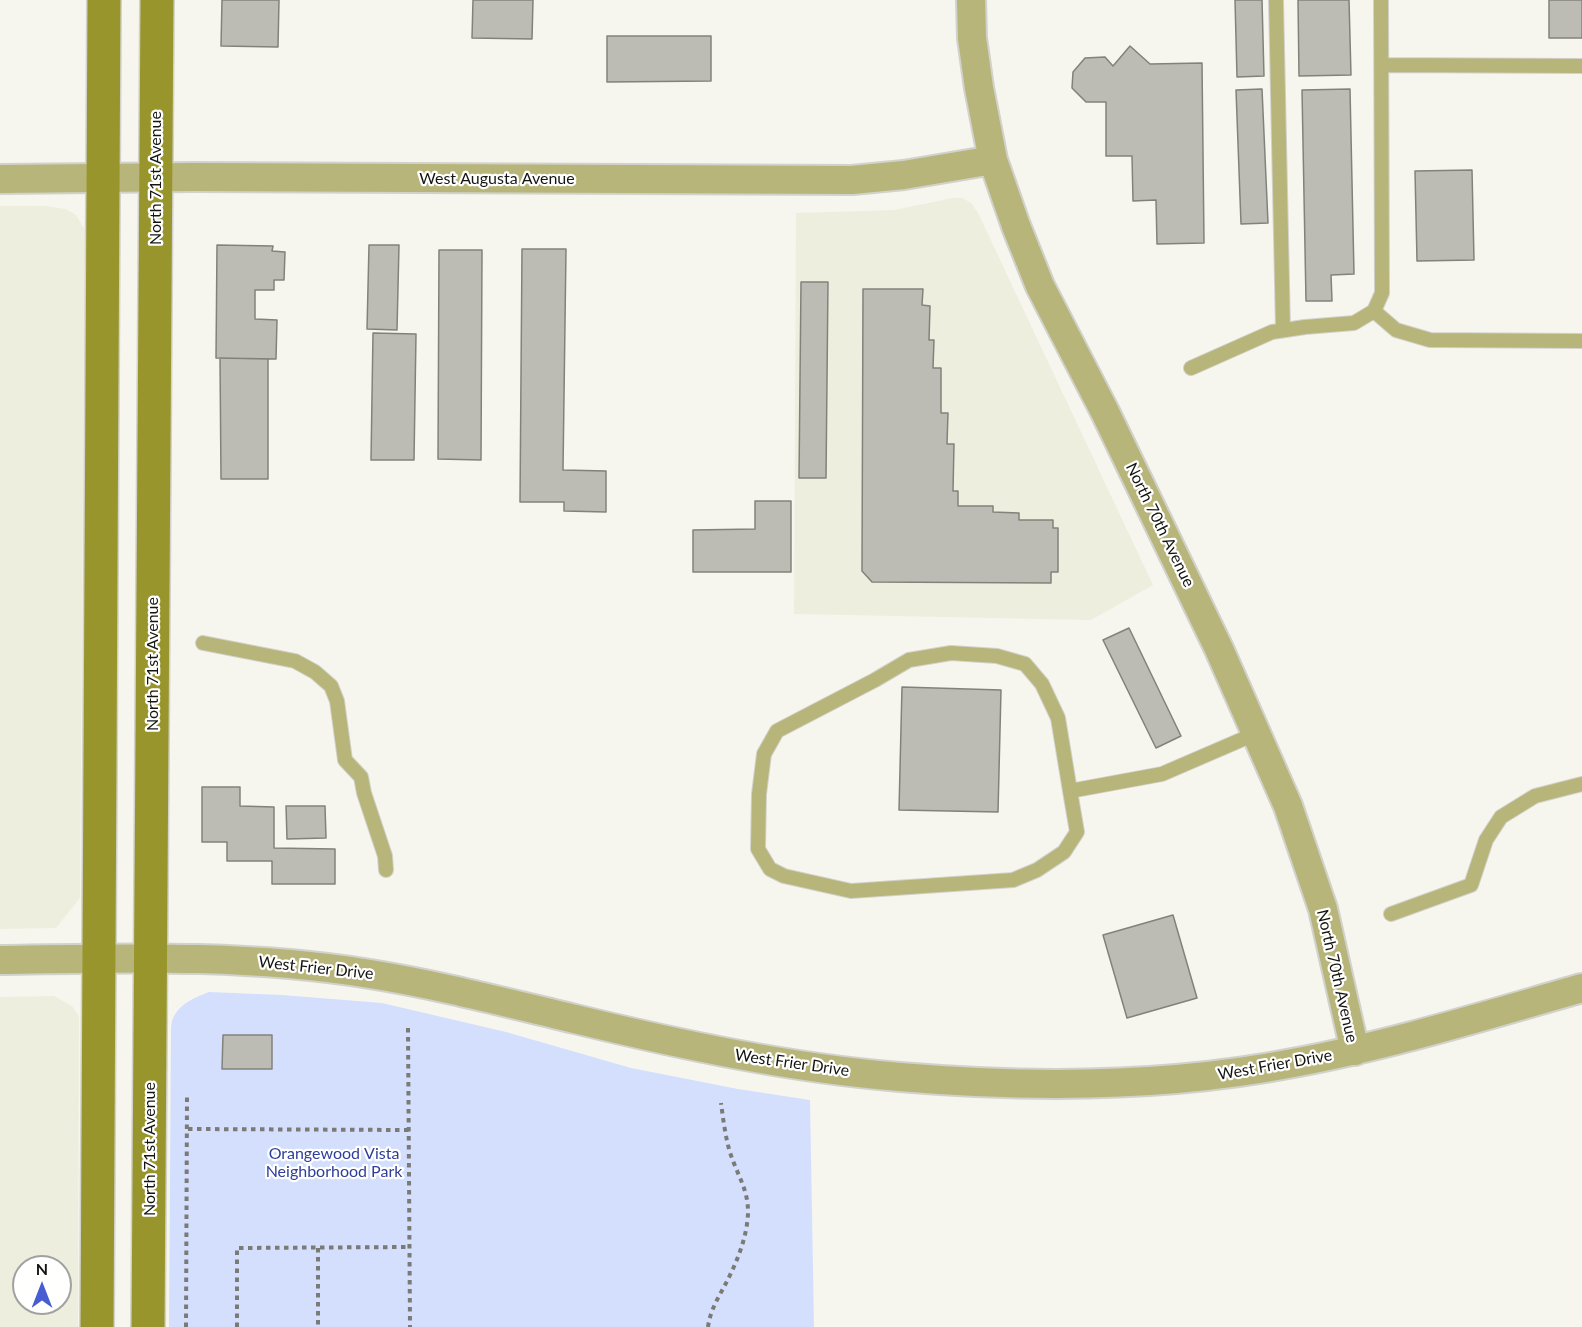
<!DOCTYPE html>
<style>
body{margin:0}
#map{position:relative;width:1582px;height:1327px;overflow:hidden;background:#f6f6ef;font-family:Lato,sans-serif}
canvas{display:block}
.north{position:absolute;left:12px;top:1255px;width:60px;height:60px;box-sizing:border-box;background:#fffffe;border:2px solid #a1a1a0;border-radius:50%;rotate:0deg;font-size:16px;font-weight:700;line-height:24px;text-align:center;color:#141412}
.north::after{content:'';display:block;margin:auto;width:21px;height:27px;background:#485dd1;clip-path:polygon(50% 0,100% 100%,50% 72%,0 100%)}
</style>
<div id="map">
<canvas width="1582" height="1327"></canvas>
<div class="north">N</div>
</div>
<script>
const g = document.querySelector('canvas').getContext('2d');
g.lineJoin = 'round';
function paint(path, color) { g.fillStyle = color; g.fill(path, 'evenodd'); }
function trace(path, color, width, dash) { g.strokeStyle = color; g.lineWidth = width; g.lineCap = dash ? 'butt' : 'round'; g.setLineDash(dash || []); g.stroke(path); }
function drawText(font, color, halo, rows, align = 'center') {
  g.font = font + ' Lato,sans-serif'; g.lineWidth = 4.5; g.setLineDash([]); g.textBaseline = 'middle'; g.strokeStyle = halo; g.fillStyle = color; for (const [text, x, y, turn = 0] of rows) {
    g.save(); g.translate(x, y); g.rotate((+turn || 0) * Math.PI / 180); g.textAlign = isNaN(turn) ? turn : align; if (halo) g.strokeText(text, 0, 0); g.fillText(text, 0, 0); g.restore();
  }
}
paint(new Path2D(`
 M953,198H963L972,204L979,215L1153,585L1091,620L794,614L796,213L894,210Z
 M0,206H45L66,209L76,215L85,230L80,898L56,928L0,929Z
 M54,996L72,1006L79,1016L78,1327H0V997ZM24,1267H60V1303H24Z`), '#eeeedf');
paint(new Path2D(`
 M209,992L282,995L382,1003L506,1032L631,1068L738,1089L810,1100L814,1327H169L171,1035C171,1029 171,1021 174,1016C181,1003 196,997 209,992Z`), '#d4dffe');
const building = new Path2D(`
 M222,0H279L278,47L221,46Z
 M473,0H533L532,39L472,38Z
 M1235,0H1262L1264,76L1237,77Z
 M1298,0H1349L1351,75L1299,76Z
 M1549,0H1582V38H1549Z
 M607,36H711V81L607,82Z
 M1130,46L1150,64L1202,63L1204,243L1157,244L1156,200L1133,201L1132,156H1106V102H1086L1072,88L1073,72L1085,58L1105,57L1113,66Z
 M1262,89L1268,223L1241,224L1236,90Z
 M1350,89L1354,274L1331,275L1332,301H1306L1302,90Z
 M1472,170L1474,260L1417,261L1415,171Z
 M217,245L273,246L272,251L285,252L284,280H274V290H255V319L277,320L276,359L216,358Z
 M369,245H399L397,330L367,329Z
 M522,249H566L563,470L606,471V512L564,511V502H520Z
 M439,250H482L481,460L438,459Z
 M801,282H828L826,478H799Z
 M863,289H923L922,305L930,306L929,340H934L933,368H941V413H948L947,444H954L953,491H958V506H993V512L1019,513V520H1053V528H1058V572H1051V583L872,582L862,571Z
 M373,333L416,334L414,460H371Z
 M220,358L268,359V479H221Z
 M755,501H791V572H693V530L755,529Z
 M1129,628L1181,736L1156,748L1103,640Z
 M902,687L1001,690L998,812L899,810Z
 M202,787H240V806L274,807V848L335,849V884H272V861H227V842H202Z
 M286,806H325L326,838L287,839Z
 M1173,915L1197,998L1127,1018L1103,935Z
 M223,1035H272V1069H222Z`);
paint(building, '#bcbcb5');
trace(building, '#82827c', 1.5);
const lane = new Path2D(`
 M1276,0L1283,330
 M1382,65L1582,66
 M1374,311L1396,330L1430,340L1582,341
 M1191,368L1272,332L1305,327L1354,323L1374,311L1382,293L1381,0
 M203,643L295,661L315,672L331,686L337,701L345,760L361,777L364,793L385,856L386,870
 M1070,791L1077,832L1064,852L1037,870L1013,880L851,891L784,876L770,869L758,849L759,794L764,754L777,731L875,680L909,660L951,653L997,656L1025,664L1042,684L1058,718L1070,791L1162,774L1257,733
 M1391,914L1471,885L1486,840L1501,817L1535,796L1582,784`);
const street = new Path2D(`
 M971,0L972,38L979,88L993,160L1016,226L1040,286L1105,412L1219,649L1288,806L1323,909L1355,1051
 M0,179L194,177L852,180L904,175L993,160
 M0,960C124,958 247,954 370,974C439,985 507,1003 575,1019C682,1045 790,1068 900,1077C1030,1088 1164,1088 1293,1063C1391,1045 1487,1015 1582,988`);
const secondary = new Path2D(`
 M97,1327L104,0
 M148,1327L157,0`);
trace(lane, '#d2d2cc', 16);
trace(street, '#d2d2cc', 32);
trace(secondary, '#d2d2cc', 36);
trace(new Path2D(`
 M408,1028L410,1327
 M188,1129L409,1130
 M318,1248V1327
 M186,1327L187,1097
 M237,1327V1248L410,1247
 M708,1327C710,1311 718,1298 725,1285C735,1266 744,1245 747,1224C752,1192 737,1177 729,1149C725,1134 723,1118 721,1103`), '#7a7a76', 4, [4.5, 4.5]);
trace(lane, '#b7b579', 14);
trace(street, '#b7b579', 28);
trace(secondary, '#99952d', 33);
drawText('16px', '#141412', '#fffffe', [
 ["North 71st Avenue",156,178,-90],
 ["West Augusta Avenue",497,179],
 ["North 70th Avenue",1160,525,64],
 ["North 71st Avenue",153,664,-90],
 ["West Frier Drive",316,968,6],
 ["North 70th Avenue",1337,976,77],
 ["West Frier Drive",792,1063,8],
 ["West Frier Drive",1275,1065,-10],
 ["North 71st Avenue",150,1149,-90]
]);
drawText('16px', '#2f3e9a', '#fffffe', [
 ["Orangewood Vista",334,1154],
 ["Neighborhood Park",334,1172]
]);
</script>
